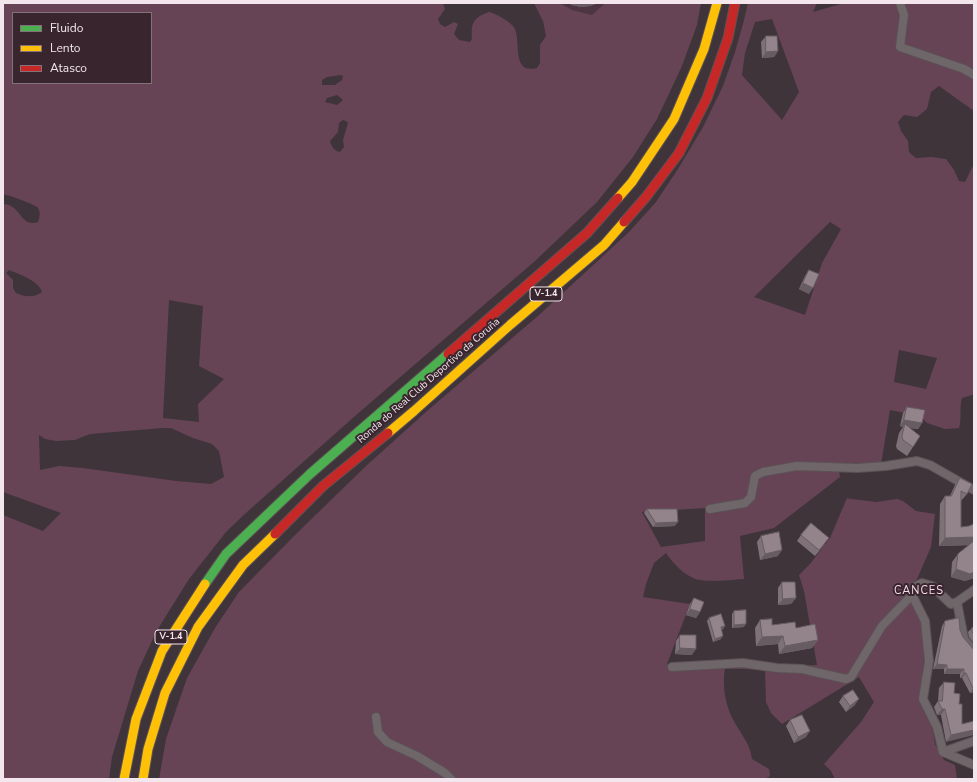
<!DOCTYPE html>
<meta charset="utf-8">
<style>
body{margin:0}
#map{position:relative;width:977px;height:782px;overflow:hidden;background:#3f3439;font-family:"Nunito Sans",sans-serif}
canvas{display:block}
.frame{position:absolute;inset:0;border:4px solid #f3e6ec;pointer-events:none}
.legend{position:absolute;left:12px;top:12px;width:140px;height:72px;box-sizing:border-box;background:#38252e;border:1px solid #83727a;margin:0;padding:5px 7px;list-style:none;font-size:12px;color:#f3e6ec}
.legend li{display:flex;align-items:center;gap:8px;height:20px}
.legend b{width:20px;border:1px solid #83727a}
</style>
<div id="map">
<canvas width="977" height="782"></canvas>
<div class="frame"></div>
<ul class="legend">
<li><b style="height:5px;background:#4caf50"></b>Fluido</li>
<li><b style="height:5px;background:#ffc107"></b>Lento</li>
<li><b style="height:5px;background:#c62828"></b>Atasco</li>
</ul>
</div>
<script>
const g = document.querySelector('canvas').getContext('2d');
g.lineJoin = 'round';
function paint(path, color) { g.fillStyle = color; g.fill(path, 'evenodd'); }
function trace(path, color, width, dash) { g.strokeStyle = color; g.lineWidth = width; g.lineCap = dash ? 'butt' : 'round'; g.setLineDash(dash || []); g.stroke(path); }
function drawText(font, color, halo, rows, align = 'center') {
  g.font = font + ' "Nunito Sans",sans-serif'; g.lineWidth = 4; g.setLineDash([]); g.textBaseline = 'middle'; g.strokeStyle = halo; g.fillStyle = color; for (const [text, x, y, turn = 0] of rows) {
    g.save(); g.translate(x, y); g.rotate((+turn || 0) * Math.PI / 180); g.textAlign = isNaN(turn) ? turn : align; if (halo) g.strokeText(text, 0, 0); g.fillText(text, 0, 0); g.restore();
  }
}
paint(new Path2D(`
 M560,3H605L592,15L572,10Z`), '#4d3541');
paint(new Path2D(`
 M3,3H443L445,9L438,19L440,24L445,27L454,22L458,24L454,34L459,40L470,42L472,39C471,22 473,18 489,12C497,14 507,20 513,26C523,37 509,75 537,68L540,63V45L546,36L543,21L534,3H560L572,10L592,15L605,3H701L697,25L682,66L657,119L633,157L597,202L535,261L355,416L247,512L226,532L189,579L156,632L138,671L112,757L109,779H3V515L43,531L61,513L3,492V204C21,204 20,228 38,222C40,217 41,211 37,207C31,203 11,196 3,194ZM13,13H151V83H13ZM341,75L343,76L342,80L335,85H322V80L327,77ZM337,95L343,100L337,105L325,102L327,98ZM343,120L346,121L348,123L343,140L344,147L340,152C335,151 331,147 330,141L338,132L339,123ZM9,270C19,274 39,281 42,292C34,298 25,297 16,293L13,288V280L6,273ZM169,300L203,306L199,366L224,379L198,404L199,422L163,418ZM163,428H171L193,438L212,444L219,451L224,477L211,484L176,481L83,468L59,466L40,470L39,435L45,439L56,441L75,440L90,434Z
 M748,3H817L813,12L844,3H974V111L939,86L931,92L927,109L917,117L904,115L898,122L901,131L908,141L909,152L916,158L932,157L946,159L954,170L959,181L965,182L974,164V395H972L962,398C959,408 962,418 959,428L945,429L927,423L920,416L890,410L881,464L839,470L840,477L774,528L740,536L744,579C730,580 714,582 700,580C686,578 673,563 666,553L654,563L646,584L643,597L690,604L667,664L669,665L734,659L797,666L817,665L804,591L799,575L810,564L830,538L847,498L851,499L861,500L876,502L897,499L903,501L916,511L935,514L931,547L917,579L912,583L907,590L913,601L923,629L924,660L920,696L932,726L935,744L944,760L955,765L957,779H835L831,771L824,764L861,722L874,702L859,677L782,724L771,713L766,702L765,670L725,668C722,686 725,706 735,723C742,736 750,743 752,759L769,769L770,775L769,777L763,779H159L166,739L187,678L215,628L239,592L295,535L366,466L427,411L539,315L629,232L656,202L678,169L703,127L723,86L735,52L743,24ZM772,19L799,92L782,120L742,75L745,53L755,22ZM830,222L841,229L822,263L805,315L754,297ZM899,350L937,358L926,389L894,382ZM705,508V541L661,547L642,512Z`), '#645');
const street = new Path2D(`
 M900,3L904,15L900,47L964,69L974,75
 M710,509L745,503L751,497L755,476L763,472L797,466L857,468L886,466L917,461L930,465L974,490
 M974,590L957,602L964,639L974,651
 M912,595L925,621L929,661L923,699L937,727L943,752L974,765
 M672,667L743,663L777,668L802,669L846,679L851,677L882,626L912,595L914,587L922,583L932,586L951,604L957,602
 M376,717L378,732L387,742L417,756L445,773L451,779
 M943,752L974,741`);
const fast = new Path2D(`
 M205,584L226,554L310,474L448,354`);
const slow = new Path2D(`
 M618,198L632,182L674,119L704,49L717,3
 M388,433L414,411L510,325L604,245L624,222
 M124,779L136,719L162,651L205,584
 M143,779L148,749L165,693L198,627L243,565L275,534`);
const jam = new Path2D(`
 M624,222L646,197L679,153L707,98L728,38L735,3
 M448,354L587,233L618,198
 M275,534L323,486L388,433`);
trace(street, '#5b5155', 10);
trace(fast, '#5b5155', 11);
trace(slow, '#5b5155', 11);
trace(jam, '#5b5155', 11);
trace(street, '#6f666a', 8);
trace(fast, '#4caf50', 9);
trace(slow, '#ffc107', 9);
trace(jam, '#c62828', 9);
paint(new Path2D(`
 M569,3H598L590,6L581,7L572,5Z
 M766,36L778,51L774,57L762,58L761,42Z
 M809,270V294L799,289L805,276Z
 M907,407L922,423L918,429L910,428L913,447L907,456L897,449L896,446L899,433L903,427L900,426L903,413Z
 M960,478L967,494L961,501V527L969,526L974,524V578L965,581L951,577L952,562L958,554L970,545L939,546L940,504L945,496H950L955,485Z
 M647,509L675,526L653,527L644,513Z
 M801,535L825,544L815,556L797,541Z
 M761,536L778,556L760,560L757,542Z
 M782,582L796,598L791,604L778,605V588Z
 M694,598L700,612L696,618L686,615L690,604Z
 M734,611L744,627L732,628V614Z
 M709,618L725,626L723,629L721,630V639L713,642L707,621Z
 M760,620L772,625L796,628L818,640L812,648L779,654L778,644L756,646L755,628Z
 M945,621L960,630L963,637L974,650V692L970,693L962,678H960V674H944V669H933L942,626Z
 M974,627V643L969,637L968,632L972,628Z
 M680,635L692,655L675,654L676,641Z
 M944,682L954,693L959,704L962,724L946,742L941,715H937L934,707L938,701L939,688Z
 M843,696L855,705L846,712L839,702Z
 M790,720L806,737L794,743L786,726Z`), '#7e7278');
paint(new Path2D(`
 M574,3H598L590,6L581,7L572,5Z
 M778,51L774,57L762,58L766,52Z
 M803,283L813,288L809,294L799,289Z
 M904,420L922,423L918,429L904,427L905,424L903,427L900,426Z
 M678,522L675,526L653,527L656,523Z
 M974,537V545L939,546L945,538Z
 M782,550L778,556L760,560L765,554Z
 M956,569L974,572V578L965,581L951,577Z
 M796,598L791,604L778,605L783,599Z
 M690,609L700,612L696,618L686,615Z
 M746,624L744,627L732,628L734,625Z
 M725,626L723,629L719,630L721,627Z
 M723,636L721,639L713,642L715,639Z
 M783,636L778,644L756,646L762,637Z
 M818,640L812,648L779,654L785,646Z
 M680,648L696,649L692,655L675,654Z
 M937,664L947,665L944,669H933Z
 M947,669H964L960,674H944Z
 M964,673H966L962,678H960Z
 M973,688H974V692L970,693Z
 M859,699L855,705L846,712L850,706Z
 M942,709H945L941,715H937Z
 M974,730V735L946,742L951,735Z
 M810,731L806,737L794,743L798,737Z`), '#675c61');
const building = new Path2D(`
 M766,36H777L778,51L766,52Z
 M809,270L819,274L813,288L803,283Z
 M907,407L925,410L922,423L904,420Z
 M905,424L920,436L913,447L903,440L902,437Z
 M960,478L972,484L967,494L961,491V527L969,526L974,524V537L945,538V496H951Z
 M647,509H677L678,522L656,523Z
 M811,523L829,538L819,550L801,535Z
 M779,532L782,550L765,554L761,536Z
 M974,541V572L970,574L956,569L958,554Z
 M782,582H795L796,598L783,599Z
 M694,598L704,602L700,612L690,609Z
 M746,610V624L734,625V611Z
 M721,614L725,626L721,627L723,636L715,639L709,618Z
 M959,618L960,630L963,637L974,650V688H973L966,673H964V669H947V665L937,664L945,621Z
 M772,619V625L795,622L796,628L815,624L818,640L785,646L783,636L762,637L760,620Z
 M974,627V634L972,632V628Z
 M680,635H696V649L680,648Z
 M944,682L955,683L954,693L960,694L959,704H962V724L974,721V730L951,735L945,709H942L938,701H942Z
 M853,690L859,699L850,706L843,696Z
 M802,715L810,731L798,737L790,720Z`);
paint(building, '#93848b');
trace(building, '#675c61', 1);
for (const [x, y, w] of [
 [546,294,32],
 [171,637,32]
]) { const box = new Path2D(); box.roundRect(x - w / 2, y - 7, w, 14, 3); g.fillStyle = '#38252e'; g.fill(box); trace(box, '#f3e6ec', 1); }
drawText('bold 9px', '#f3e6ec', null, [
 ["V-1.4",546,294],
 ["V-1.4",171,637]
]);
drawText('10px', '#f3e6ec', '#38252e', [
 ["Ronda do Real Club Deportivo da Coruña",429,381,-41]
]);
g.letterSpacing = '1px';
drawText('11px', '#f5dbe7', '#38252e', [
 ["CANCES",919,591]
]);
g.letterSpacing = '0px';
</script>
